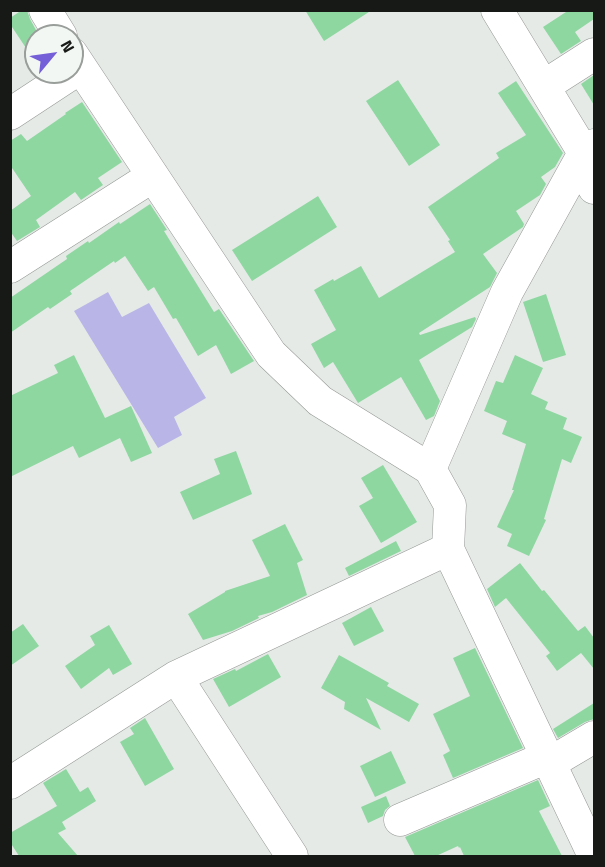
<!DOCTYPE html>
<style>
body{margin:0}
#map{position:relative;width:605px;height:867px;overflow:hidden;background:#e5eae6;font-family:"Titillium Web",sans-serif}
canvas{display:block}
.frame{position:absolute;inset:0;border:12px solid #171917;pointer-events:none}
.north{position:absolute;left:24px;top:24px;width:60px;height:60px;box-sizing:border-box;background:#f2f7f3;border:2px solid #9a9e9b;border-radius:50%;rotate:61deg;font-size:16px;font-weight:700;line-height:24px;text-align:center;color:#171917}
.north::after{content:'';display:block;margin:auto;width:21px;height:27px;background:#745fd9;clip-path:polygon(50% 0,100% 100%,50% 72%,0 100%)}
</style>
<div id="map">
<canvas width="605" height="867"></canvas>
<div class="frame"></div>
<div class="north">N</div>
</div>
<script>
const g = document.querySelector('canvas').getContext('2d');
g.lineJoin = 'round';
function paint(path, color) { g.fillStyle = color; g.fill(path, 'evenodd'); }
function trace(path, color, width, dash) { g.strokeStyle = color; g.lineWidth = width; g.lineCap = dash ? 'butt' : 'round'; g.setLineDash(dash || []); g.stroke(path); }
paint(new Path2D(`
 M108,292L122,317L149,303L206,398L174,417L182,435L158,448L74,311Z`), '#b9b6e7');
paint(new Path2D(`
 M22,10H27L30,19L36,30V63L10,24V18Z
 M305,10H372L324,41Z
 M569,10H594V19L575,32L581,41L561,54L543,27Z
 M594,75V105L581,84Z
 M398,80L440,145L409,166L366,101Z
 M516,81L563,153L555,167L541,177L546,184L540,195L516,211L524,224L523,227L483,254L497,273L490,287L419,333L420,335L475,317L476,319L472,327L419,360L440,401L434,416L426,420L401,377L358,403L333,362L324,368L311,344L336,330L314,290L333,279L334,281L361,266L379,298L455,252L448,241L450,240L428,207L499,158L496,153L526,135L498,93Z
 M82,102L122,162L98,178L103,185L81,200L75,192L36,220L40,227L17,241L10,231V211L31,196L10,165V141L21,134L27,141L66,114L65,113Z
 M318,196L337,227L252,281L232,250Z
 M150,204L167,230L164,231L214,312L219,309L254,361L231,374L216,345L198,356L176,318L173,319L154,287L148,291L125,256L115,263L114,261L70,291L72,294L50,309L48,307L10,333V298L67,259L66,256L88,241L89,243L119,222L120,224Z
 M546,294L566,355L543,362L523,302Z
 M74,355L105,418L131,406L152,453L131,462L120,438L79,458L73,446L10,477V396L58,373L54,365Z
 M515,355L543,368L531,394L548,402L545,409L567,418L563,429L582,437L571,463L562,459L544,519L546,520L529,556L507,546L512,534L497,527L514,490H512L526,444L502,434L507,421L484,411L496,381L503,383Z
 M236,451L252,494L193,520L180,492L220,474L214,459Z
 M383,465L417,522L381,543L359,506L373,498L361,478Z
 M285,524L303,560L297,563L307,595L272,612L258,616L259,618L232,631L203,640L188,614L225,592V591L270,576L252,540Z
 M396,541L401,551L349,576L345,568Z
 M520,563L542,591L544,590L578,631L585,626L594,638V669L581,653L557,671L546,656L550,653L506,598L495,607L487,589Z
 M371,607L384,631L354,646L342,623Z
 M23,624L39,646L10,666V633Z
 M109,625L132,664L113,675L109,668L81,689L65,666L95,645L90,636Z
 M475,648L523,748L453,778L443,755L450,751L433,714L470,696L453,658Z
 M268,654L281,677L229,707L213,679L235,669L236,671Z
 M339,655L389,683L387,686L419,704L409,722L366,698L381,730L344,709L345,702L321,688Z
 M594,703V719L585,722L558,738L553,729Z
 M145,718L174,769L145,786L120,742L134,734L130,728Z
 M391,751L406,783L375,797L360,766Z
 M66,769L80,792L88,787L96,801L62,822L66,829L58,833L78,856H19L10,842V833L57,806L43,783Z
 M538,780L550,806L539,811L562,856H464L460,847L459,848L458,846L436,856H415L405,837Z
 M386,796L390,806L385,810L383,816L368,823L361,807Z`), '#8ed7a1');
const minor = new Path2D(`
 M45,10L61,36
 M497,10L584,153L594,188
 M72,54L271,354L320,401L430,469L450,505L448,549L594,856
 M544,86L594,54
 M10,114L80,68
 M10,267L153,176
 M430,469L507,292L584,153L594,145
 M176,677L292,856
 M550,763L594,737
 M10,783L176,677L448,549
 M400,820L547,757`);
trace(minor, '#949895', 33);
trace(minor, '#fff', 32);
</script>
